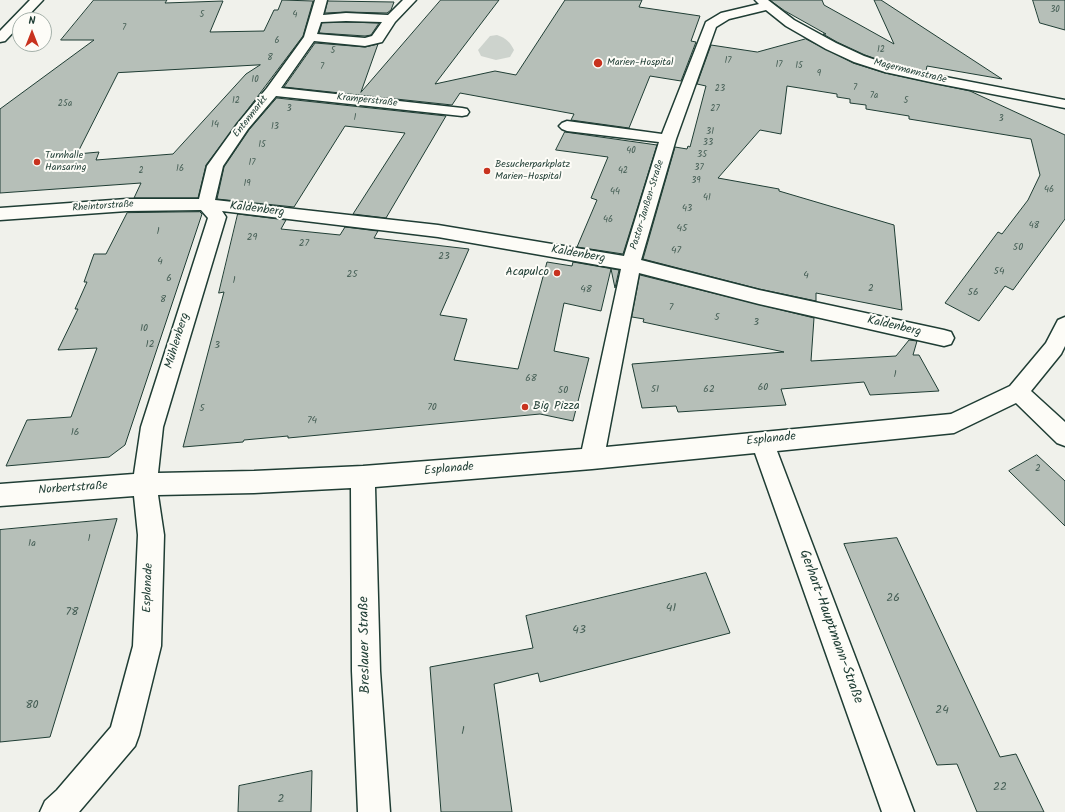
<!DOCTYPE html>
<meta charset="utf-8">
<style>
body{margin:0}
#map{position:relative;width:1065px;height:812px;overflow:hidden;background:#f0f1eb;font-family:Kalam,sans-serif}
canvas{display:block}
.north{position:absolute;left:12px;top:12px;width:40px;height:40px;box-sizing:border-box;background:#fdfcf7;border:1px solid #a4b0a9;border-radius:50%;rotate:0deg;font-size:11px;font-weight:700;line-height:16px;text-align:center;color:#1f3d34}
.north::after{content:'';display:block;margin:auto;width:14px;height:18px;background:#c8321e;clip-path:polygon(50% 0,100% 100%,50% 72%,0 100%)}
</style>
<div id="map">
<canvas width="1065" height="812"></canvas>
<div class="north">N</div>
</div>
<script>
const g = document.querySelector('canvas').getContext('2d');
g.lineJoin = 'round';
function paint(path, color) { g.fillStyle = color; g.fill(path, 'evenodd'); }
function trace(path, color, width, dash) { g.strokeStyle = color; g.lineWidth = width; g.lineCap = dash ? 'butt' : 'round'; g.setLineDash(dash || []); g.stroke(path); }
function drawText(font, color, halo, rows, align = 'center') {
  g.font = font + ' Kalam,sans-serif'; g.lineWidth = 4; g.setLineDash([]); g.textBaseline = 'middle'; g.strokeStyle = halo; g.fillStyle = color; for (const [text, x, y, turn = 0] of rows) {
    g.save(); g.translate(x, y); g.rotate((+turn || 0) * Math.PI / 180); g.textAlign = isNaN(turn) ? turn : align; if (halo) g.strokeText(text, 0, 0); g.fillText(text, 0, 0); g.restore();
  }
}
paint(new Path2D(`
 M497,35C506,38 510,42 514,50L510,57L496,60L481,56L478,50L490,36Z`), '#cdd3cd');
const building = new Path2D(`
 M94,0H167L165,3L223,1L210,32L264,31L274,10H278L282,0L313,1L303,36L206,165L198,198H134L141,183L0,193V109L94,40H61ZM260,65L246,74L173,154L96,160L99,152L77,154L118,73Z
 M441,0H499L435,84L495,71L516,75L565,0H642L639,7L700,16L691,41L696,42L681,81L650,76L629,128L571,120L574,114L460,93L452,105L284,87L315,43L365,47L378,44L361,92Z
 M770,0H822L824,5L894,44L874,0H881L1002,79L927,66L926,71L928,72L893,65L865,55L837,42L823,34H826L785,11Z
 M1033,0H1065V30L1040,23Z
 M328,1L394,2L391,10L387,13L346,12L325,13Z
 M346,22L379,23L371,35L365,36L319,33L322,23Z
 M806,39L853,63L885,73L970,91L1065,135V219L1013,290L1005,286L979,321L945,303L998,232L1002,234L1028,200L1040,175L1031,139L909,119V116L866,109V105L850,103V99L837,97V94L787,86L781,134L760,130L718,178L779,189V191L894,225L902,310L816,293V301L759,289L643,259L675,147L687,149L688,146L690,147L706,86L697,84L711,45L757,52Z
 M277,98L446,116L386,218L353,214L405,133L345,126L294,207L217,199L224,167L249,130Z
 M565,132L657,145L623,254L577,247L597,200L591,198L608,157L556,150Z
 M200,212L202,214L125,445L109,457L6,466L27,420L71,417L97,348L58,350L78,309H75L87,282H84L94,254H106L127,213Z
 M238,214L286,220L281,229L340,235L345,227L378,231L374,238L469,249L440,315L467,319L454,360L518,369L547,262L572,266L573,262L619,270L615,288L611,269L601,311L564,303L554,351L589,358L573,421L540,414L288,438V436L244,440L243,442L183,447L224,292L219,293Z
 M640,275L814,318L811,361L896,356L909,340L917,341L913,355H919L939,391L870,395L864,382L781,389L786,405L678,412L676,406L642,408L632,364L784,352L643,322L644,319L632,317Z
 M1037,455L1065,481V526L1009,471Z
 M117,519L50,737L0,742V530Z
 M897,538L1000,757L1016,754L1044,812H977L957,764L937,765L844,544Z
 M706,573L730,633L540,682L538,673L494,684L512,812H441L430,667L533,648L526,616Z
 M312,771L311,812H238L239,786Z`);
paint(building, '#b6bfb8');
trace(building, '#1f3d34', 1);
const minor = new Path2D(`
 M315,0H327L323,15L346,13L388,15L403,0H416L395,22L382,42L365,46L314,41L281,88L462,108L467,109L469,112L467,115L462,116L276,96L248,129L223,166L215,200L438,225L624,256L659,142L567,131L562,129L559,126L562,123L567,121L662,134L706,22L721,13L759,4L755,0H768L794,20L836,43L864,56L893,66L935,75L1065,100V108L935,83L885,72L854,62L826,49L786,26L766,10L729,19L716,27L676,139L641,260L759,290L944,330L951,332L954,338L951,344L944,346L759,304L639,273L606,447L951,414L1010,386L1046,343L1058,320L1065,317V346L1061,354L1031,391L1065,422V446L1057,443L1016,403L954,433L777,451L914,812H882L755,453L592,469L375,487L380,671L390,812H358L352,671L351,488L254,493L158,495L164,535L161,646L139,735L135,746L79,812H40L45,801L57,790L111,727L133,646L138,535L134,496L0,506V484L134,474L141,427L208,218L201,210L127,211L0,220V208L127,199H199L207,166L238,123L267,88L304,37ZM346,21L382,22L372,36L365,38L317,34L321,22ZM222,211L438,237L621,269L582,449L363,466L254,471L158,473L163,427L226,217Z`);
const major = new Path2D(`
 M30,0H43L24,20H20V25L5,41L0,42V31Z`);
trace(minor, '#1f3d34', 3);
trace(major, '#1f3d34', 3);
paint(minor, '#fdfcf7');
paint(major, '#fdfcf7');
for (const [x, y, r, color] of [
 [598,63,5,"#c8321e"],
 [37,162,4,"#c8321e"],
 [487,171,4,"#c8321e"],
 [557,273,4,"#c8321e"],
 [525,407,4,"#c8321e"]
]) { const dot = new Path2D(); dot.arc(x, y, r, 0, 2 * Math.PI); g.fillStyle = color; g.fill(dot); trace(dot, '#fdfcf7', 1.5); }
drawText('9px', '#455e55', null, [
 ["30",1055,10],
 ["5",202,15],
 ["4",295,15],
 ["7",124,28],
 ["6",277,41],
 ["12",881,50],
 ["5",333,51],
 ["8",270,58],
 ["17",728,61],
 ["17",779,65],
 ["15",799,66],
 ["7",322,67],
 ["9",819,74],
 ["10",255,80],
 ["7",855,88],
 ["23",720,89],
 ["7a",874,96],
 ["12",236,101],
 ["5",906,101],
 ["25a",65,104],
 ["3",289,109],
 ["27",715,109],
 ["1",355,118],
 ["3",1001,119],
 ["14",215,125],
 ["13",275,127],
 ["31",710,132],
 ["33",708,143],
 ["15",262,145],
 ["40",631,151],
 ["35",702,155],
 ["17",252,163],
 ["37",699,168],
 ["16",180,169],
 ["2",141,171],
 ["42",623,171],
 ["39",696,181],
 ["19",247,184],
 ["46",1049,190],
 ["44",615,192],
 ["41",707,198],
 ["43",687,209],
 ["46",608,220],
 ["48",1034,226]
]);
drawText('10px', '#1f3d34', '#fdfcf7', [
 ["Marien-Hospital",607,63],
 ["Turnhalle",45,156],
 ["Hansaring",45,168],
 ["Besucherparkplatz",495,165],
 ["Marien-Hospital",495,177]
], 'left');
drawText('10px', '#1f3d34', '#fdfcf7', [
 ["Magermannstraße",910,72,14],
 ["Kramperstraße",367,101,6],
 ["Entenmarkt",251,117,-52],
 ["Pastor-Janßen-Straße",648,205,-73],
 ["Rheintorstraße",103,207,-4]
]);
drawText('10px', '#455e55', null, [
 ["45",682,229],
 ["1",158,232],
 ["29",252,238],
 ["27",304,244],
 ["50",1018,248],
 ["47",676,251],
 ["23",444,257],
 ["4",160,262],
 ["54",999,272],
 ["25",352,275],
 ["4",806,276],
 ["6",169,279],
 ["1",234,281],
 ["2",871,289],
 ["48",586,290],
 ["56",973,293],
 ["8",163,300],
 ["7",671,308],
 ["5",717,318],
 ["3",756,323],
 ["10",144,329],
 ["12",150,345],
 ["3",217,346],
 ["1",895,375],
 ["68",531,379],
 ["60",763,388],
 ["51",655,390],
 ["62",709,390],
 ["50",563,391],
 ["70",432,408],
 ["5",202,409],
 ["74",312,421],
 ["16",75,433],
 ["2",1038,469],
 ["1",89,539],
 ["1a",32,544]
]);
drawText('12px', '#1f3d34', '#fdfcf7', [
 ["Kaldenberg",257,210,7],
 ["Kaldenberg",578,255,10],
 ["Kaldenberg",894,327,13],
 ["Mühlenberg",178,341,-73],
 ["Esplanade",771,440,-6],
 ["Esplanade",449,470,-5],
 ["Norbertstraße",73,489,-4],
 ["Esplanade",149,588,-88]
]);
drawText('12px', '#1f3d34', '#fdfcf7', [
 ["Acapulco",549,273],
 ["Big Pizza",533,407,"left"]
], 'right');
drawText('12px', '#455e55', null, [
 ["26",893,599],
 ["41",671,609],
 ["78",72,613],
 ["43",579,631],
 ["80",32,706],
 ["24",942,711],
 ["1",463,732],
 ["22",1000,788],
 ["2",281,800]
]);
drawText('14px', '#1f3d34', '#fdfcf7', [
 ["Gerhart-Hauptmann-Straße",830,627,70],
 ["Breslauer Straße",366,645,-91]
]);
</script>
